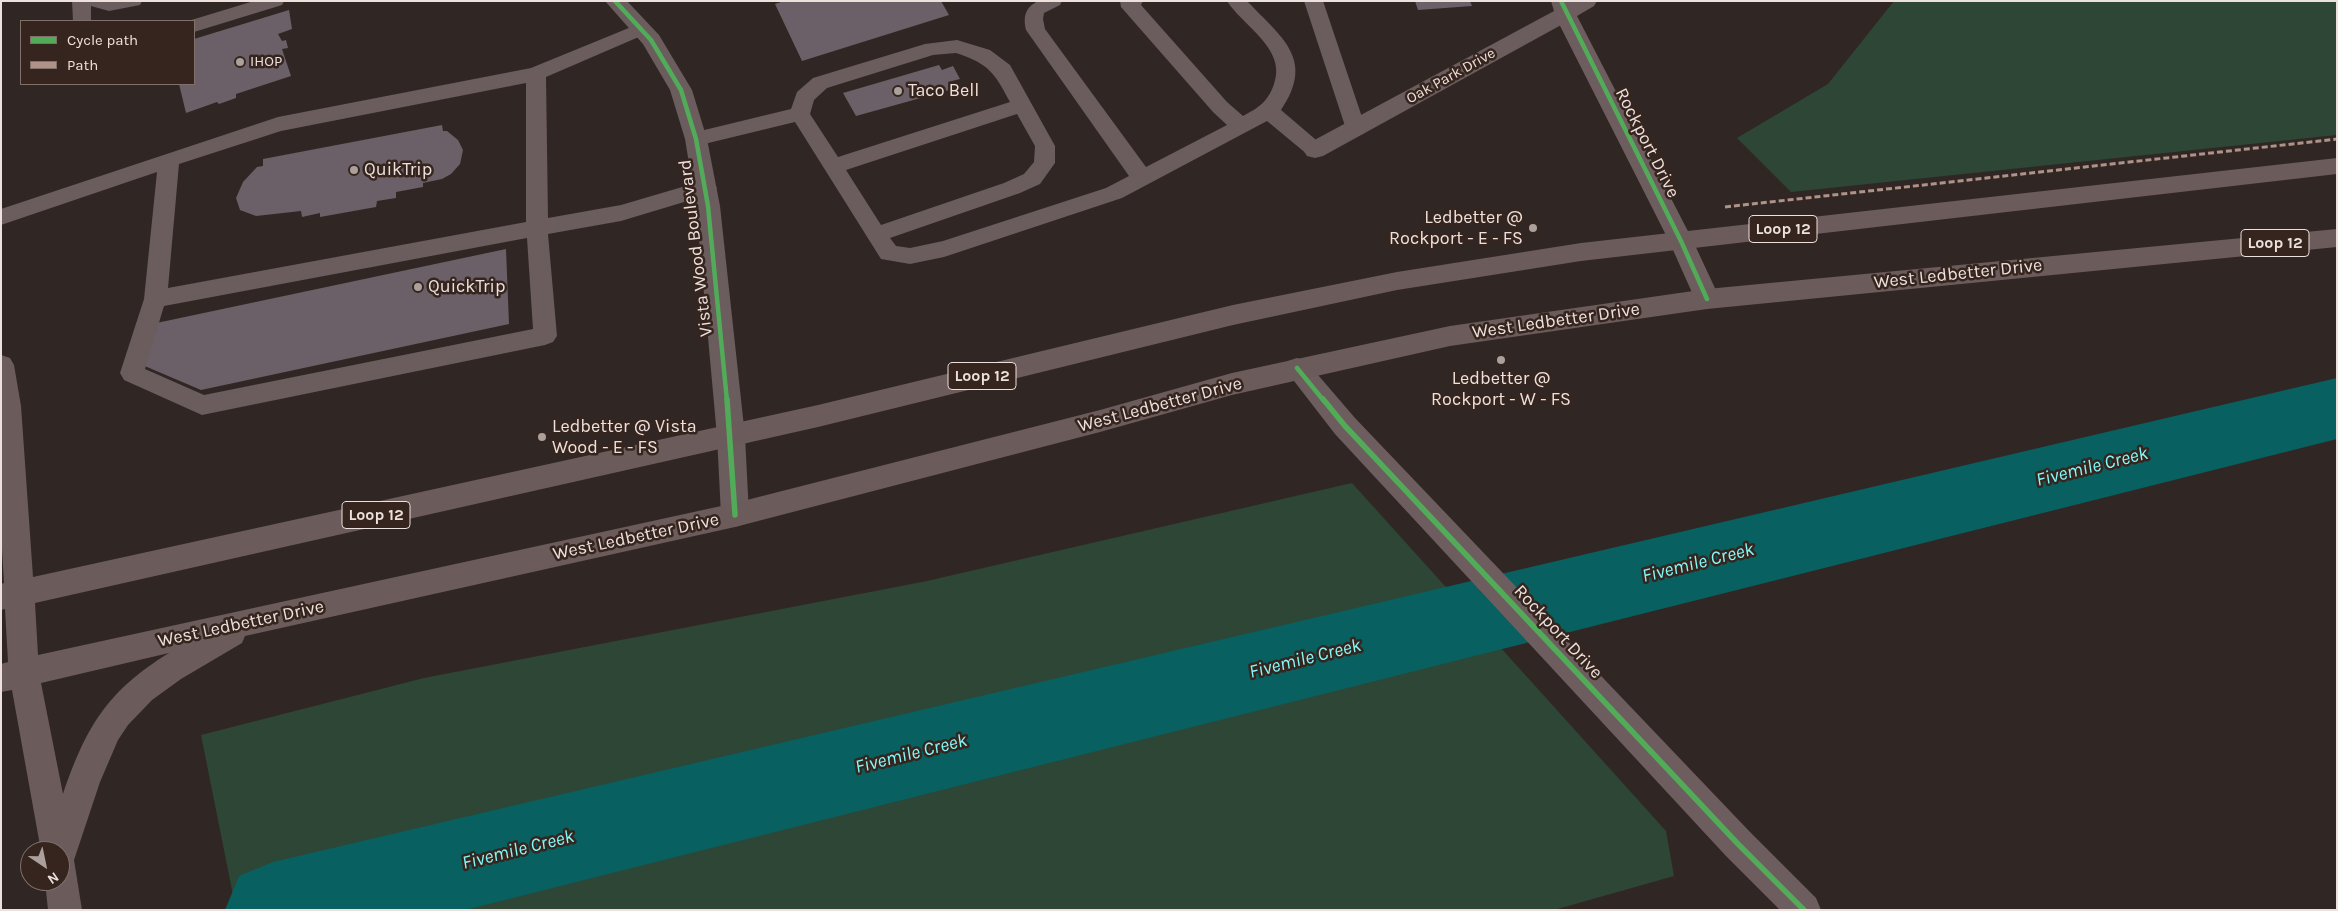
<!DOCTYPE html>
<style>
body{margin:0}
#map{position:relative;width:2338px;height:911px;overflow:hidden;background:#302724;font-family:Karla,sans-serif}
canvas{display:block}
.frame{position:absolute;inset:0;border:2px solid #ede1dd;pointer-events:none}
.legend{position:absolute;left:20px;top:20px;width:175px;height:65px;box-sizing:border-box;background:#36251e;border:1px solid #7f706a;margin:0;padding:6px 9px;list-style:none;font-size:15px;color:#ede1dd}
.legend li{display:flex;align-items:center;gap:10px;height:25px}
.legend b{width:25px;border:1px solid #7f706a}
.north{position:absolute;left:20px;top:841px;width:50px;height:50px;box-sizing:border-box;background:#36251e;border:1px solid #7f706a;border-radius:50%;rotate:146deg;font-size:14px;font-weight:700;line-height:20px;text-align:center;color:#ede1dd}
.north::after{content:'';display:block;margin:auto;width:18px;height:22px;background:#aba09c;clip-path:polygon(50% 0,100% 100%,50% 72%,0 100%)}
</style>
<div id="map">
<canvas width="2338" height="911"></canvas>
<div class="frame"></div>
<ul class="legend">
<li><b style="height:6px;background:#51ab58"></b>Cycle path</li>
<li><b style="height:6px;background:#af9288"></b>Path</li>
</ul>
<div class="north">N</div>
</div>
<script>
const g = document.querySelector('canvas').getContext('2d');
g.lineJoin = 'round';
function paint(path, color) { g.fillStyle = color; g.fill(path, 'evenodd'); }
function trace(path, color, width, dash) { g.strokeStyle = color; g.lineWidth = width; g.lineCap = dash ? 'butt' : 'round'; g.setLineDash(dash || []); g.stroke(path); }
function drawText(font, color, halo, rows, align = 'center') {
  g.font = font + ' Karla,sans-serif'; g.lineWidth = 5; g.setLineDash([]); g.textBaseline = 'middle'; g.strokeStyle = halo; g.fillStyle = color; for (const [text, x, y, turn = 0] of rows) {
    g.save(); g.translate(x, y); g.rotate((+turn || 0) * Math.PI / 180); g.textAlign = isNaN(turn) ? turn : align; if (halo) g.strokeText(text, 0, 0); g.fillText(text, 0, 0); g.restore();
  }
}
paint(new Path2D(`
 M1894,1H2337V135L1791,192L1737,138L1828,84Z
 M1352,483L1666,831L1674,876L1554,910H236L201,735L424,678L927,581Z`), '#2d4635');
paint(new Path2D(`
 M2337,378V439L465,910H225L239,876L273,862Z`), '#096060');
paint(new Path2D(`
 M784,1H941L949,15L802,61L775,4Z
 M1415,1H1470L1472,6L1418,10Z
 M289,10L292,29L278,34L282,41L286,40L288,48L282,49L291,76L236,94V98L219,104L217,102L186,113L179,84H194V39Z
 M939,65L942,70L953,66L960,79L948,82L953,89L856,116L843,93Z
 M442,125L443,131H447L458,140L463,150L460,164L451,174L442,179L423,183V187L396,192V198L377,201L376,207L320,217V213L302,217L301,211L256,216L240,210L236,198L243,182L257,167L263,166V159Z
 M506,249L509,324L201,390L140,364L147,325Z`), '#6b6067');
paint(new Path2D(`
 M72,1H142L140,5L109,11L91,6V21H73Z
 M254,1H284L282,5L194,32V21H188Z
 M1038,1H1062L1060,5L1044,13L1043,19L1045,29L1146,167L1227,125L1213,112L1121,7L1120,1H1143L1141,5L1227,102L1243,116C1258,108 1268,102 1274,84C1287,49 1243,26 1227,1H1247C1281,37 1316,59 1281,110L1322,145L1325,150L1322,155L1315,157L1308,155L1267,121L1122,198L944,257L910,264L881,259L795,122L696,146L689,144L686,139L689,134L696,132L791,109L797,92L813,78L925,44L957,40L990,50L1010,65L1055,146V163L1040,184L1020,193L890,238L896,246L910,248L943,241L1106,188L1129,176L1026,30C1023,16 1025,8 1038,1ZM956,53C989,64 994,72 1010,102L838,157L810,114L814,100L827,88L933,55ZM1017,114L1035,146L1034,162L1024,174L1004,183L881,225L846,170Z
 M1304,1H1323L1366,129L1363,134L1356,136L1349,134L1346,129Z
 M641,23L648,25L651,29L648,33L546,77L548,218L621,205L706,180L714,183L717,188L714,193L621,221L548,234L557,336L553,342L545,345L202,415L124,380L120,373L144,299L157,172L1,225V209L278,117L531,68ZM526,83V222L168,288L179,164L281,131ZM527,238L533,329L204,395L145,369L164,306Z`), '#6b5c5d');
paint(new Path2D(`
 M605,1H627L659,35L692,90L707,139L720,206L745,436L749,515L745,524L735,527L725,524L721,515L717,436L696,206L685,139L670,90L643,44Z
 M1551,1H1572L1576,14L1572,19L1323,156L1315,158L1307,156L1303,150L1307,144L1554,11Z`), '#6b5c5d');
paint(new Path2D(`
 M1571,1H1597L1594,6L1577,16L1693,241L1720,299L1716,306L1707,309L1698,306L1669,241L1554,14L1558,9Z
 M1297,358L1306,361L1355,418L1750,832L1816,898L1821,910H1780L1726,856L1335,434L1284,368L1288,361Z`), '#6e5d5e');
paint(new Path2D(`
 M2337,158V174L1581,261L1397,290L1233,325L818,427L35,603L38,655L735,503L1100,410L1232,373L1450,326L1707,289L2337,229V247L1707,309L1450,346L1232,395L1100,432L735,527L245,636L242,643L181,679L152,700L128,725L118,740L100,782L74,860L82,910H48L45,881H60V851H41L12,690L1,692V664L8,662L5,609L1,610V584L4,583L1,532V355L10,358L14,365L21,406L33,577L818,405L1233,305L1397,272L1581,243ZM169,653C107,691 86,727 63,794L41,683Z`), '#6c5b5b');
trace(new Path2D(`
 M1725,207L2337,139`), '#af9288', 3, [6, 3]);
trace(new Path2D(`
 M615,1L651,40L681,90L696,139L708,206L727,401
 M1561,1L1681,241L1707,299
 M1297,368L1324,401`), '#51ab58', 4.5);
trace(new Path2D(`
 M727,399L735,515
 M1323,399L1345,426L1738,844L1804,910`), '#51ab58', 5.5);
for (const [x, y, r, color] of [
 [240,62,5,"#aba09c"],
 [898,91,5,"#aba09c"],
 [354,170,5,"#aba09c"],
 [1533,228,5,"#aba09c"],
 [418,287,5,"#aba09c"],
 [1501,360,5,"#aba09c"],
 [542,437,5,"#aba09c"]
]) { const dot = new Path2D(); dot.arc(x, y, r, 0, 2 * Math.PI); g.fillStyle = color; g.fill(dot); trace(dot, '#36251e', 2); }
drawText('15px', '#ede1dd', '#36251e', [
 ["IHOP",250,62]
], 'left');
drawText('15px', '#ede1dd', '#36251e', [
 ["Oak Park Drive",1451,76,-29]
]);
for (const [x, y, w] of [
 [1783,229,68],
 [2275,243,68],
 [982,376,68],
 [376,515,68]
]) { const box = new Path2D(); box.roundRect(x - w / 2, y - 13.5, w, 27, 4); g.fillStyle = '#36251e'; g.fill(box); trace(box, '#ede1dd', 1); }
drawText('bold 16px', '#ede1dd', null, [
 ["Loop 12",1783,229],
 ["Loop 12",2275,243],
 ["Loop 12",982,376],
 ["Loop 12",376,515]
]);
drawText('18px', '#ede1dd', '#36251e', [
 ["Taco Bell",908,91],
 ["QuikTrip",364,170],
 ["Ledbetter @",1523,218,"right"],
 ["Rockport - E - FS",1523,239,"right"],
 ["QuickTrip",428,287],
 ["Ledbetter @",1501,379,"center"],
 ["Rockport - W - FS",1501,400,"center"],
 ["Ledbetter @ Vista",552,427],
 ["Wood - E - FS",552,448]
], 'left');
drawText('18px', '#ede1dd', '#36251e', [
 ["Rockport Drive",1647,143,63],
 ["Vista Wood Boulevard",696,248,-97],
 ["West Ledbetter Drive",1958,274,-6],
 ["West Ledbetter Drive",1556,321,-8],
 ["West Ledbetter Drive",1160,405,-15],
 ["West Ledbetter Drive",636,537,-12],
 ["West Ledbetter Drive",241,624,-12],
 ["Rockport Drive",1558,632,47]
]);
drawText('italic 19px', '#84fafa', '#36251e', [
 ["Fivemile Creek",2092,467,-14],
 ["Fivemile Creek",1698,563,-14],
 ["Fivemile Creek",1305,659,-14],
 ["Fivemile Creek",911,754,-14],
 ["Fivemile Creek",518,850,-14]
]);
</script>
